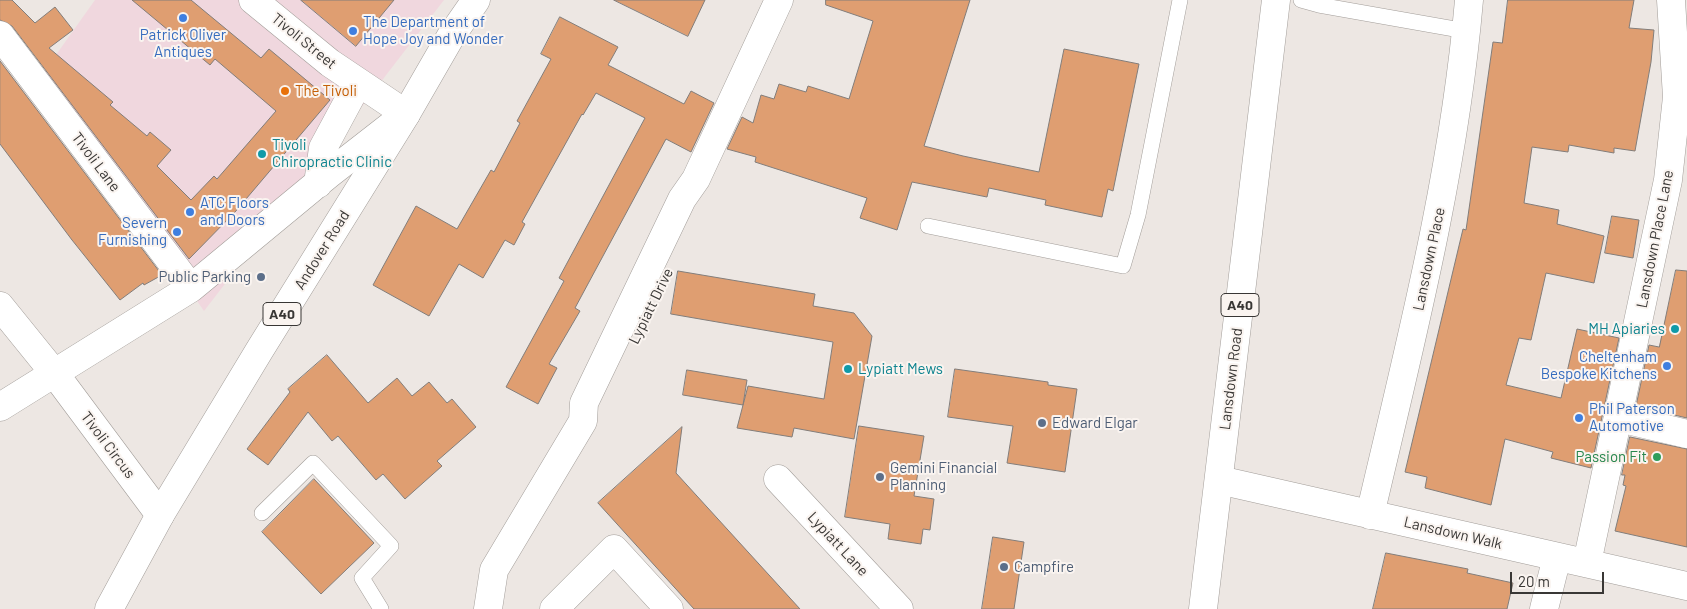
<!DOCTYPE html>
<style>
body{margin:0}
#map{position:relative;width:1687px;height:609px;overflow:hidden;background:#ede7e3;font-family:Barlow,sans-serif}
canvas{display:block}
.scale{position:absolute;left:1510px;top:572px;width:94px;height:22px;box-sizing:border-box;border:2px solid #393735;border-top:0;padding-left:6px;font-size:15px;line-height:18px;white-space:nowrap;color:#393735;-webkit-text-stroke:4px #faf4f0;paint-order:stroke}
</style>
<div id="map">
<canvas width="1687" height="609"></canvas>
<div class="scale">20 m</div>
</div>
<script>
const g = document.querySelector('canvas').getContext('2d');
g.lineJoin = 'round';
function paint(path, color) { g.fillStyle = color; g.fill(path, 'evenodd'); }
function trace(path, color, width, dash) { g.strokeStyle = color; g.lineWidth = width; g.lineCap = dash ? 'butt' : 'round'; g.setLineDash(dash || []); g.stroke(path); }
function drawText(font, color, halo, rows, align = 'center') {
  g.font = font + ' Barlow,sans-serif'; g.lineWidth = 4; g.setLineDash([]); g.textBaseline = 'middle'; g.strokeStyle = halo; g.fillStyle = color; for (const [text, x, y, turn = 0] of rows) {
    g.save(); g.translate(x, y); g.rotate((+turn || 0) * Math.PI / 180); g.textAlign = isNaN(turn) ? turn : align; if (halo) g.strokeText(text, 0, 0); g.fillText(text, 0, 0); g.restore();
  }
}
paint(new Path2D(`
 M95,0H444L204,311L41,76Z`), '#f0d7de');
const building = new Path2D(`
 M0,0H12L35,23L55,7L73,30L49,48L113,102L110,105L147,136L150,132L171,150L157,166L191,200L214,176L217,179L276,111L215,59L210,65L132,0H191L261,58L269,49L330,100L235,212L189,259L12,26L0,20Z
 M301,0H394L356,46Z
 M614,0H705L688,36Z
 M826,0H970L924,146L963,156L1039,172L1064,49L1139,64L1113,191L1108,189L1102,217L1045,205L1046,200L989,188L987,197L912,182L897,230L860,218L867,198L755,162L756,157L727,149L742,117L753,123L761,95L774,99L779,84L806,92L808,86L849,99L873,21L826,5Z
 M1508,0H1634L1629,28L1654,30L1651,62L1635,151L1614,148V153L1569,145L1568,152L1532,147L1524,203L1559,210L1557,224L1604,236L1594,283L1546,273L1531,340L1519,338L1506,385L1561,398L1577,329L1619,338L1591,468L1551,458L1553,452L1505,439L1491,505L1425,488L1427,477L1405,472L1463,229L1466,230L1493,42L1502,43Z
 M560,17L618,47L608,65L684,104L691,91L714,103L691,152L666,139L575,308L580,311L549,364L557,368L538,404L506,387L564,281L559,278L645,118L596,93L583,115L582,114L522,222L525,224L514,245L505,240L483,278L459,264L429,316L373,285L416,206L457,229L491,170L494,172L520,123L517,121L551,59L541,54Z
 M0,61L162,275L144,285L143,283L120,300L72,240L0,144Z
 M1612,216L1639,220L1633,258L1605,253Z
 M1676,270L1687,271V418L1636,406L1649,345L1659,347Z
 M678,271L815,294L813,306L854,313L872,336L854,439L794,428L792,437L737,428L748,386L824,399L833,342L671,314Z
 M327,355L368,403L397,378L412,396L429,382L447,403L452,399L476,427L437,461L442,466L405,499L383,474L376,480L338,436L332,441L308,412L268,465L247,449L290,392L288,389Z
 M955,369L1048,382V385L1077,389L1065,472L1007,463L1013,426L948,417Z
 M687,370L747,380L743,405L683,395Z
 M859,426L924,436L914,496L934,499L930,530L923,529L921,544L888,539L890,524L845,517Z
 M682,427L676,473L800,609H694L598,503Z
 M1630,437L1687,449V547L1615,531L1626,486L1623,485L1625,475H1622Z
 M314,479L374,543L321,594L262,532Z
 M993,537L1024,542L1014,609H982Z
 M1386,553L1468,569L1467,573L1513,583L1507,609H1373Z`);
paint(building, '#df9e71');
trace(building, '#827d7a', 1);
const service = new Path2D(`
 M1301,0L1319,5L1466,31
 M928,226L1123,266L1138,215L1180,0
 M262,513L313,463L391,546L362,578L381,609`);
const minor = new Path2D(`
 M0,35L191,288
 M318,184L323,148L358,83
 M0,306L55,374L160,515
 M0,407L191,288L329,174L406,114L330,63L253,0
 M1619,418L1687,434
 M778,479L899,609
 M1219,480L1687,586
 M1370,515C1410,344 1454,175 1469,0
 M1587,563L1668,180L1677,97L1671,0
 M488,609L494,570L583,421L584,403L682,199L696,179L779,0
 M554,609L614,549L669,609
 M1544,609L1557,557`);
const trunk = new Path2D(`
 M109,609L160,515L259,351L406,114L451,36L476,0
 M1203,609L1276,0`);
trace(service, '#a29d99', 16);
trace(minor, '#a29d99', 29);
trace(trunk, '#a29d99', 29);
trace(service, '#fff', 15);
trace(minor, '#fff', 28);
trace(trunk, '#fff', 28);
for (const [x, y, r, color] of [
 [183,18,5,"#3f7fe0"],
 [353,31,5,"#3f7fe0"],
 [285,91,5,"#e8710a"],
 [262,154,5,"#0f9aa8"],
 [190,212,5,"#3f7fe0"],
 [177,232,5,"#3f7fe0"],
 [261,277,5,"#5c6f8a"],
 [1675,329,5,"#0f9aa8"],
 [1667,366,5,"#3f7fe0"],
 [848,369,5,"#0f9aa8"],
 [1579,418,5,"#3f7fe0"],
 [1042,423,5,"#5c6f8a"],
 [1657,457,5,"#2e9e5b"],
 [880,477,5,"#5c6f8a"],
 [1004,567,5,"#5c6f8a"]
]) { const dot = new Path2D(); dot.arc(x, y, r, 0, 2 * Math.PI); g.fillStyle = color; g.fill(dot); trace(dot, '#faf4f0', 2); }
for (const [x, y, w] of [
 [1240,305,38],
 [282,314,38]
]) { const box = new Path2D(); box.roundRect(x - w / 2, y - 11.5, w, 23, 4); g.fillStyle = '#faf4f0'; g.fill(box); trace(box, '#393735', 1); }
drawText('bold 14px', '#393735', null, [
 ["A40",1240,305],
 ["A40",282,314]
]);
drawText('15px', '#366cbe', '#faf4f0', [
 ["The Department of",363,22],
 ["Hope Joy and Wonder",363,39],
 ["Patrick Oliver",183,35,"center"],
 ["Antiques",183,52,"center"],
 ["ATC Floors",200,203],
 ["and Doors",200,220],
 ["Severn",167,223,"right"],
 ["Furnishing",167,240,"right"],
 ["Cheltenham",1657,357,"right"],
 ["Bespoke Kitchens",1657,374,"right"],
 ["Phil Paterson",1589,409],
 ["Automotive",1589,426]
], 'left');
drawText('15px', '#393735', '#faf4f0', [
 ["Tivoli Street",304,41,39],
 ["Tivoli Lane",96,162,53],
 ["Lansdown Place Lane",1655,239,-79],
 ["Andover Road",322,250,-58],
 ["Lansdown Place",1429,259,-78],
 ["Lypiatt Drive",651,306,-64],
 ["Lansdown Road",1231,379,-83],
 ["Tivoli Circus",108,445,53],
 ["Lansdown Walk",1453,533,13],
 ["Lypiatt Lane",838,544,47]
]);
drawText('15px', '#c56008', '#faf4f0', [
 ["The Tivoli",295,91]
], 'left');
drawText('15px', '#0d838f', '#faf4f0', [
 ["Tivoli",272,145],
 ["Chiropractic Clinic",272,162],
 ["MH Apiaries",1665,329,"right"],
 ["Lypiatt Mews",858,369]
], 'left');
drawText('15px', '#4e5e75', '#faf4f0', [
 ["Public Parking",251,277,"right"],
 ["Edward Elgar",1052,423],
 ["Gemini Financial",890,468],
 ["Planning",890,485],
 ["Campfire",1014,567]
], 'left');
drawText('15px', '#27864d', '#faf4f0', [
 ["Passion Fit",1647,457]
], 'right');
</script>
